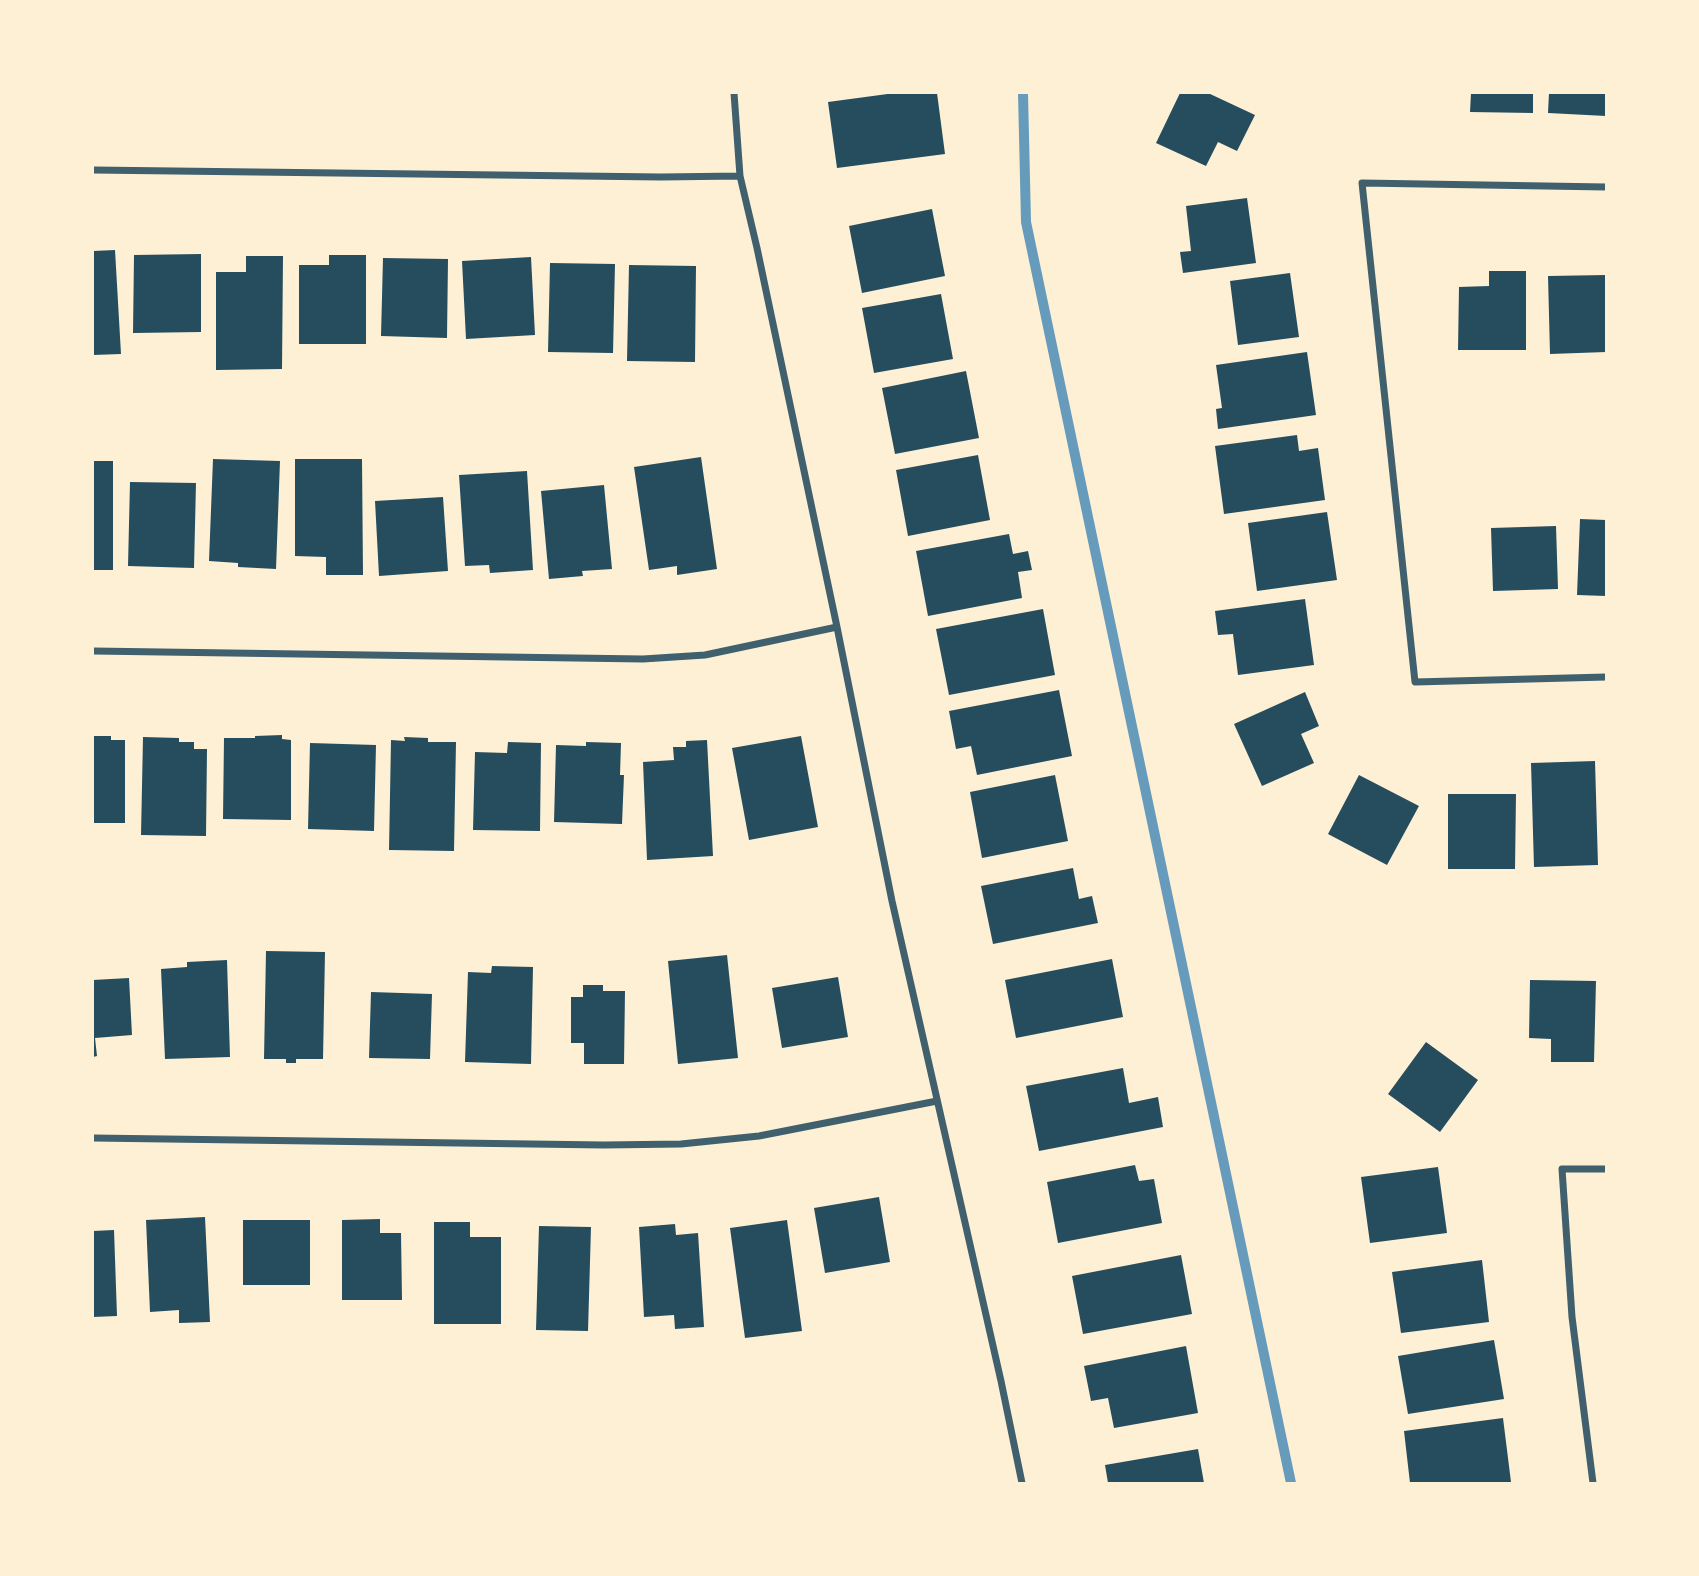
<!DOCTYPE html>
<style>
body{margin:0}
#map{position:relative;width:1699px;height:1576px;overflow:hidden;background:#fdf0d5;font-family:"Space Grotesk",sans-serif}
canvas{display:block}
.frame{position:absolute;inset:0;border:94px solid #fdf0d5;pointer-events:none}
</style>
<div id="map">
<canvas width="1699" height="1576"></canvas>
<div class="frame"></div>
</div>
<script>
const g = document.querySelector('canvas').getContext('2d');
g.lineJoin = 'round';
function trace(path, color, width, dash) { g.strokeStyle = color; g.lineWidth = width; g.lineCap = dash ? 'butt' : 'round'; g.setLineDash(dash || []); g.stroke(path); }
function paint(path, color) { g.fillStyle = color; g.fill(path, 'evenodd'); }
trace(new Path2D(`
 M1023,93L1026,222L1291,1483`), '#669bbc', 10);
paint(new Path2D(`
 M895,93H937L945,154L837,168L828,102Z
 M1180,93H1208L1255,115L1237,151L1218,142L1206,166L1156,143Z
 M1471,93H1533V113L1470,112Z
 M1549,93H1606V116L1548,113Z
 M1247,198L1256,263L1183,273L1180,252L1191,251L1186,206Z
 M932,209L945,276L862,293L849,226Z
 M115,250L121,354L93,355V251Z
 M201,254V332L133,333L134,255Z
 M329,255H366V344H299V265H329Z
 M246,256H283L282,369L216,370V272H246Z
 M531,257L535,335L466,339L462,261Z
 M383,258L448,259L447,338L381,336Z
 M550,263L615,264L613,353L548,352Z
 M629,265L696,266L695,362L627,361Z
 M1489,271H1526V350H1458L1459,287L1489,286Z
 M1290,273L1299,337L1238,345L1230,281Z
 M1606,275V352L1550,354L1548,276Z
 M941,294L953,359L874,373L862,308Z
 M1307,352L1316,415L1218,429L1216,409L1222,408L1216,365Z
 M966,371L979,438L895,454L882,388Z
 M1297,435L1299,451L1318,448L1325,500L1224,514L1215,446Z
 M978,455L990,520L908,536L896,470Z
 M701,457L717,569L677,575V566L649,570L634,467Z
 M213,459L280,461L276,569L238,567V563L209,561Z
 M295,459H362L363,575H326V557L295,556Z
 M93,461H113V570H93Z
 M527,471L533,570L490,573L489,565L465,566L459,475Z
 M130,482L196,483L194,568L128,566Z
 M604,485L612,569L582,571L583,576L549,579L541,491Z
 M443,497L448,571L379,576L375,501Z
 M1327,512L1337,580L1257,591L1248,523Z
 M1580,519L1606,520V596L1577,595Z
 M1556,526L1558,589L1493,591L1491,528Z
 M1009,534L1013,554L1028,551L1032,570L1018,572L1022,598L928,616L916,551Z
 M1305,599L1314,665L1238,675L1233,634L1218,635L1215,611Z
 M1043,609L1055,675L949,695L936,629Z
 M1059,690L1072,756L977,775L971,746L956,749L949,711Z
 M1305,692L1319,726L1301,734L1314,763L1262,786L1234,724Z
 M282,735V739L291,740V820L223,819L224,738H255V736Z
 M93,736H111V740H125V823H93Z
 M801,736L818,827L749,840L732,748Z
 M143,737L179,738V742H194V749H207L206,836L141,835Z
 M404,737L428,738V742H456L454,851L389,850L391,740L405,741Z
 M707,740L713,856L647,860L643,762L674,760L673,747H686V741Z
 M508,742L541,743L540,831L473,830L475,752L507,753Z
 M586,742L621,743L620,775H624L622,824L554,822L556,745L586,746Z
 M310,743L376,745L374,831L308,829Z
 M1595,761L1598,865L1534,867L1531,763Z
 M1055,775L1068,841L982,858L970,792Z
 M1359,775L1419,806L1387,865L1328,834Z
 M1448,794H1516L1515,869H1448Z
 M1073,868L1079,899L1092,896L1098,923L993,944L981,886Z
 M266,951L325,952L323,1059H296V1063H286V1059H264Z
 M727,955L738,1058L678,1064L668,961Z
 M1112,959L1123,1017L1016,1038L1005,980Z
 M227,960L230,1057L165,1059L161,969L187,967V962Z
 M492,966L533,967L531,1064L465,1062L468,972L491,973Z
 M838,977L848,1037L782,1048L772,988Z
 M129,978L132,1035L95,1038L97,1056L93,1057V980Z
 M1530,980L1596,981L1594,1062H1551V1039L1529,1038Z
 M583,985H603V991H625L624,1064H584V1043H571V997H583Z
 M371,992L432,994L430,1059L369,1058Z
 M1426,1042L1478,1080L1440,1132L1388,1094Z
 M1123,1068L1129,1103L1158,1097L1163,1127L1039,1151L1026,1086Z
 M1135,1165L1139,1181L1154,1179L1162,1223L1058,1243L1047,1182Z
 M1438,1167L1447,1233L1370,1243L1361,1177Z
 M879,1197L890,1262L825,1273L814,1208Z
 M205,1217L210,1322L179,1323V1310L150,1312L146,1220Z
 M380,1219V1233H401L402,1300H342V1220Z
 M243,1220H310V1285H243Z
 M787,1220L802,1331L745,1338L730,1228Z
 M434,1222H470V1237H501V1324H434Z
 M675,1224L676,1235L698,1233L704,1327L675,1329L674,1315L644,1317L639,1227Z
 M539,1226L591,1227L588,1331L536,1330Z
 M114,1230L117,1316L93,1317V1231Z
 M1181,1255L1192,1314L1083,1334L1072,1276Z
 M1482,1260L1489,1322L1401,1333L1392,1272Z
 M1494,1340L1504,1399L1408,1414L1398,1356Z
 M1186,1346L1198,1413L1114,1428L1108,1398L1091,1401L1084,1366Z
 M1503,1418L1511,1482L1410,1483L1404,1431Z
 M1198,1449L1204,1483H1108L1105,1465Z`), '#264d5e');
trace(new Path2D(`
 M734,93L740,176L757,248L837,627L892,901L1001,1381L1022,1483
 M93,170L661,177L740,176
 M1606,187L1362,183L1415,682L1606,677
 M93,651L643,659L705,655L837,627
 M93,1138L604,1145L681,1144L759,1136L937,1101
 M1593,1483L1572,1317L1562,1169H1606`), '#3f606c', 7);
</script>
